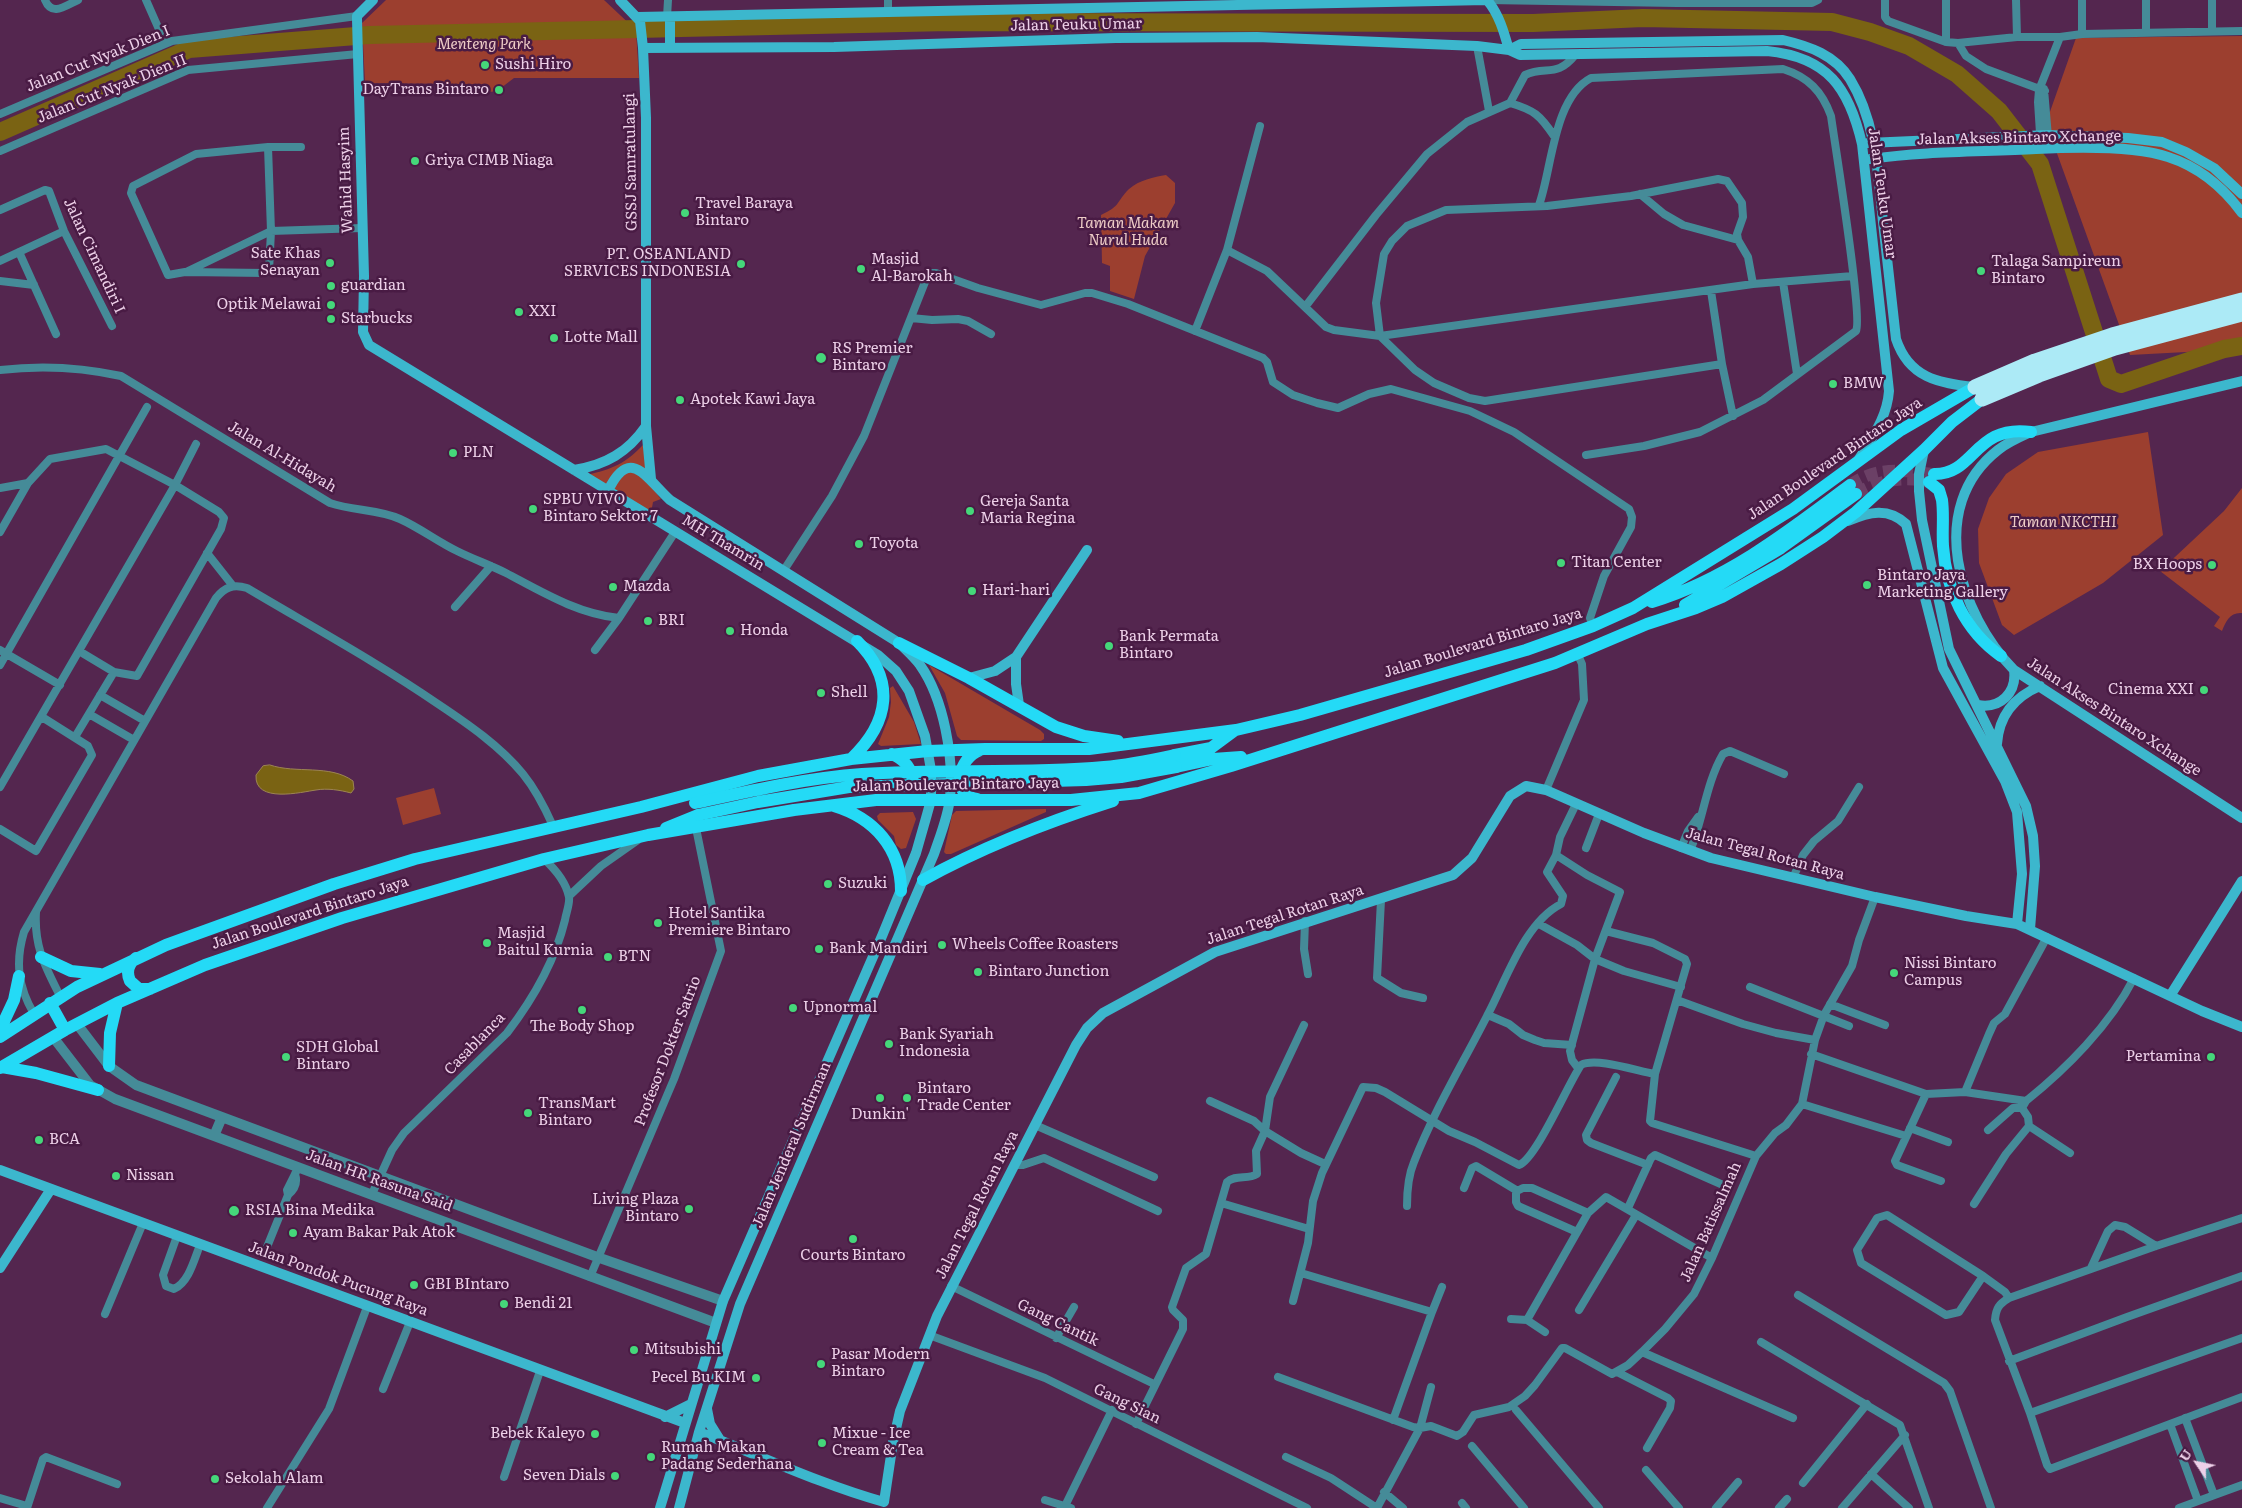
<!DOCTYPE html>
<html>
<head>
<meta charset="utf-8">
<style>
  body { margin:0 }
  #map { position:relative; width:2242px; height:1508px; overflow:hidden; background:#54264f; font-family:Literata,serif }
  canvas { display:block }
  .north { position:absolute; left:2172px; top:1438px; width:50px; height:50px; -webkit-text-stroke:4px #491b44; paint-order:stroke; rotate:304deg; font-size:14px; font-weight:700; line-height:20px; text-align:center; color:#edd0e8 }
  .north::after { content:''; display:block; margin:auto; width:18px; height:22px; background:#edd0e8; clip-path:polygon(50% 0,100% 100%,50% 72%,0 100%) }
</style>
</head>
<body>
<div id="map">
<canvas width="2242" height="1508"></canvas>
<div class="north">U</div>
</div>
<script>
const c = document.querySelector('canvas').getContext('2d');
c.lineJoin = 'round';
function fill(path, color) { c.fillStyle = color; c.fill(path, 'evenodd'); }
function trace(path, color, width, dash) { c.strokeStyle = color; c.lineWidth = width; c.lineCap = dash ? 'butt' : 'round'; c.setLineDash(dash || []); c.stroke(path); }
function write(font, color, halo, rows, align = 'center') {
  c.font = font + ' Literata,serif'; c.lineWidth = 5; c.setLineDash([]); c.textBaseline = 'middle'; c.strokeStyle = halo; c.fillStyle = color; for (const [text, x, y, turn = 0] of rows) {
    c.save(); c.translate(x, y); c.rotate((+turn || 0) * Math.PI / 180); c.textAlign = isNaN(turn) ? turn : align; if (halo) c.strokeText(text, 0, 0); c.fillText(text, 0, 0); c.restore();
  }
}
const green = new Path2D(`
  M386 0H604L636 30 639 78H514L497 91 482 93 464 84 365 83 362 23Z
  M2242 36V349L2130 355 2046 123 2076 38Z
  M1166 175 1175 183V203L1145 256 1134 299 1110 291V266L1102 263 1101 215C1121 206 1116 202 1129 189 1139 180 1154 177 1166 175Z
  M2148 432 2163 535 2103 583 2014 635 2002 625 1979 563 1978 529 1989 498 2006 474 2038 452Z
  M644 444C646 464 647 483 661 499L653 502 651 513 586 475C613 469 625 464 644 444Z
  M2242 488V613C2230 612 2226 621 2222 631L2214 626 2220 617 2160 571 2224 511Z
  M929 665 1040 730 1044 734V739L1041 741 961 740 957 736 945 693Z
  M893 686 914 722 921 744 881 746 878 744 889 717 891 702 890 688Z
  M434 788 441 814 403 825 396 798Z
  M1046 809V812L951 854H946L944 852 952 815 956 811Z
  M913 812 916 819 906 848 901 849 896 845 894 836 878 820 877 816 880 813Z`);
const water = new Path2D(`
  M270 765C296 774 330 764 353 781L354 789 351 793C340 790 327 788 316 790 302 792 254 804 256 775L263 766Z`);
const river = new Path2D(`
  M0 132 189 49 369 35 949 22 1533 23 1643 18 1832 22 1870 32 1909 46 1957 74 1999 111 2040 164 2109 379 2121 384 2224 349 2242 346`);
const primaryTunnel = new Path2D(`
  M1850 485C1879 465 1902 471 1934 474
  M1856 494C1877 480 1905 476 1929 482`);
const minor = new Path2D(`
  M45 0C52 17 65 6 78 0
  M146 0 165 43
  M888 0V13
  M1487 0 1677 3
  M1676 0 1677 3H1812L1818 0
  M1885 0V17L1888 21 1946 42 1958 43 1966 56 1986 69 2045 91
  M1946 0V42
  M2016 0 2017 37
  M2082 0V34
  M2146 0V33
  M2212 0V31
  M667 17 668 0
  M1958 43 2017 37H2060
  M1477 46 1489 111
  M2044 89 2049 149
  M1510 103 1525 75C1547 65 1556 79 1576 54
  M0 114 172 41 357 16
  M268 147 271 231 269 271 266 273 185 272 168 275 131 193 133 186 196 154 268 147H301
  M2041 149 2038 102 2039 90 2060 37 2082 34 2242 31
  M0 151 188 70 358 54
  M1640 194 1664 214 1683 225 1738 240
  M1539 205C1552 170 1553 98 1591 78L1783 69C1808 77 1822 91 1831 116 1835 145 1863 317 1856 331L1763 400 1700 432 1644 446 1586 455
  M0 210 45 190 49 191 64 231 112 326
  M1227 250 1267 271 1326 327 1334 330 1380 336 1753 284 1853 276
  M19 252 56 334
  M0 261 64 231
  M186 272 271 231 362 228
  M0 281 34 285
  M1783 282 1797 374
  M1711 291 1722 364 1733 416
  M1305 307 1376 215 1427 154 1467 122 1510 103C1534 110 1540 115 1554 136
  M911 318 932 320 958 319 968 321 991 334
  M1195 331 1227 250 1260 126
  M1722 364 1485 401 1469 398 1434 383 1415 370 1380 336 1376 303 1384 254 1392 241 1407 226 1446 210 1547 206 1631 196 1718 179 1727 181 1742 203 1743 217 1737 234 1738 240 1748 257 1753 284
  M0 370C42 365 80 367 121 376L330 503C353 511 378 509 400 519 420 528 438 542 457 551 473 559 490 565 506 573 542 592 578 614 619 618L675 532
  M0 488 28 483 50 459 106 449 175 485 219 512 224 518 221 529 137 676 114 672 79 651
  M0 532 28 483
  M207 553 233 586
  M784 570 832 496 864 436 927 277 930 273H936L978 288 1041 305 1085 293H1092L1128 304 1263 358 1267 362 1273 382 1293 395 1317 403 1338 408 1369 394 1391 389 1470 411 1514 432 1629 509 1632 517 1631 527 1604 576 1590 618 1593 626
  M455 607 491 566
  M0 650 60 685
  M595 650 619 618
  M0 665 147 407
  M100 695 145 721
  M89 714 134 740
  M75 737 114 672
  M0 787 175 485 196 444
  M1546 790 1584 700 1582 664 1578 655
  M0 829 36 851 92 755 88 746 42 717
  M1586 848 1599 814
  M1681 848 1688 831 1698 817
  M1690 851C1703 820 1706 783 1723 754L1730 751 1784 774
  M1556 855 1587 875 1620 892 1595 959 1570 1051 1572 1060 1578 1068
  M1793 878 1803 855 1814 841 1838 821 1859 787
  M569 896 601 866 638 840
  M1381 900 1377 978 1401 993 1423 998
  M36 912C34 947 45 966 60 996
  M1305 921 1304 949 1308 974
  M1539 924 1577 945 1595 959 1624 971 1681 987
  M1606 931 1653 943 1685 959 1687 964 1655 1074 1650 1121 1652 1123 1756 1156
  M1750 987 1849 1026
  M1677 1000 1743 1024 1776 1033 1815 1040
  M1830 1004 1885 1025
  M34 1014C18 987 15 962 24 932L216 598C225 587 233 584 247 588 311 626 377 662 438 704 468 724 500 746 523 774 536 790 545 808 553 826
  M1488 1015 1509 1024 1523 1035 1535 1040 1544 1043 1572 1045
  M1811 1054 1926 1094
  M1616 1077 1586 1135 1587 1140 1591 1143 1648 1165
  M1965 1092 1989 1034 1994 1023 2005 1014 2047 937
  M1210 1101 1254 1121 1265 1131 1301 1153 1325 1164
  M1802 1104 1906 1136
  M2022 1108 2026 1101C2066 1069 2110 1025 2134 978
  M1035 1125 1154 1177
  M2029 1126 2070 1153
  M1910 1128 1948 1142
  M1988 1130 2013 1108H2022
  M1014 1165H1023L1044 1158 1158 1211
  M1941 1181 1897 1165 1895 1161 1926 1094 1965 1092 2026 1101
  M1464 1188 1472 1168 1476 1166 1516 1190V1202L1518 1206 1577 1232
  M1517 1191 1523 1188H1532L1588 1213
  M372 1194 392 1150 404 1133 507 1033C533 999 555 961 565 920 566 913 570 904 569 897 566 882 555 869 544 859
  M288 1195 287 1190 297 1170
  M1221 1203 1309 1229
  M1974 1204 2006 1154 2029 1126 2028 1117 2022 1108
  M1407 1206C1407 1191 1408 1176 1414 1162 1434 1111 1462 1065 1487 1016 1506 981 1524 923 1561 904L1563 896 1547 872 1556 855 1560 837 1576 804
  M1628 1208 1651 1158 1655 1155 1723 1185
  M2242 1218 2156 1246 2009 1298C1999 1304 1996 1308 1995 1320L2030 1413 2047 1465 2050 1469 2242 1397
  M177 1236 163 1275 166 1286 174 1289C189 1282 194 1260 200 1245
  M267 1247 288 1195C294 1190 298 1183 295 1174
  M2091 1268 2108 1231 2115 1225 2125 1227 2156 1246
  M1301 1273 1432 1312 1393 1420
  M1983 1276 1959 1312 1946 1315 1861 1263 1857 1250 1877 1218 1887 1215 1983 1276 2005 1292 2009 1298
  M590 1277 674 1079 721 951 696 828
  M951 1286 1154 1384
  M1798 1295 1944 1383 1950 1391 1991 1508
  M1293 1301 1308 1243 1313 1201 1322 1173 1363 1087 1376 1088 1385 1092 1449 1131 1475 1142 1519 1165C1536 1159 1568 1084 1581 1065 1596 1057 1637 1071 1655 1074
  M1579 1310 1636 1215
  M1432 1312 1442 1287
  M105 1314 143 1223
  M1511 1319 1527 1320 1545 1332
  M1527 1320 1588 1213 1606 1197 1712 1258
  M929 1335 1045 1378 1307 1508
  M1056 1338 1074 1307
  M1761 1342 1900 1425 1929 1508
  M1642 1352 1793 1418
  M2009 1361 2127 1317 2242 1276
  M1617 1372 1668 1398 1671 1401 1670 1408 1647 1448
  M1278 1377 1413 1427 1420 1428 1431 1426 1457 1436 1463 1432 1474 1415 1509 1407 1525 1396 1535 1385 1562 1348H1565L1612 1374 1628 1365 1642 1352 1665 1329 1694 1294 1712 1258 1756 1156 1775 1133 1786 1125 1802 1104 1815 1040 1824 1015 1852 966 1859 940 1875 897
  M383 1389 410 1322
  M1516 1410 1599 1508
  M2030 1413 2242 1338
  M2185 1418 2214 1495
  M1136 1424 1183 1329V1320L1173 1310 1172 1307 1186 1268 1206 1254 1227 1182C1235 1174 1248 1180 1257 1174L1256 1151 1265 1131 1270 1097 1304 1025
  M2170 1424 2198 1501
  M1472 1446 1524 1508
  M1286 1457 1331 1478 1377 1508 1420 1428 1431 1387
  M1646 1470 1679 1508
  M1871 1474 1909 1508
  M504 1477 540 1371
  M1803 1483 1867 1404
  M1384 1492 1403 1508
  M0 1498 27 1506
  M1045 1500 1071 1508
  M1462 1503 1466 1508
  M1065 1506 1112 1410
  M27 1508 43 1459 46 1457 117 1484
  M267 1508 329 1409 367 1307
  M1716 1508 1738 1482
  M1779 1508 1787 1499
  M1842 1508 1905 1435
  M2179 1508 2242 1485`);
const tertiary = new Path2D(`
  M77 1024 109 1066 136 1085 597 1257 723 1301
  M53 1037 90 1085 115 1099 716 1323
  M214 1136 222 1117`);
const secondary = new Path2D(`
  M373 0 357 16V19L364 276 363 332 369 345 878 655 896 671 909 691 925 736 931 770V800L926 818 916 853 882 936 723 1301 660 1508
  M620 0 640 21 643 48 646 118V426L651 479
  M638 17 1487 0C1499 14 1504 32 1509 50
  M670 17V48
  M643 48 834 47 1116 38 1257 37 1477 46 1509 50 1520 55 1767 51C1828 57 1849 88 1862 144L1889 391C1887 418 1872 437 1859 459
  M1509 50 1521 44 1783 40C1809 46 1835 55 1850 79 1876 121 1878 174 1883 222 1887 261 1892 300 1896 339 1909 378 1938 383 1975 387
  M1868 143 2048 135 2128 138 2162 142 2186 152 2214 168 2242 194
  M1870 159C1925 151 1981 152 2036 149 2074 147 2132 145 2168 157 2199 167 2223 187 2242 213
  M2242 381 2031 432C2020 437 2008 442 1998 450 1925 507 1959 614 2014 670L2242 818
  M1924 450 1919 474V491L1922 520 1949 649 2026 806 2033 836 2035 866 2030 929
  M574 470C606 465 628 452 646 426
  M608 491C630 445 646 478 670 500L899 643C906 650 914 657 920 665 944 699 954 758 950 798 948 817 940 836 934 854L740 1304 699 1432 679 1508
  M1848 521C1869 512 1888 507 1906 524L1943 668 2005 781 2017 812 2022 874 2017 924
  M1016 657V684L1019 705
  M969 678 995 671 1016 657 1087 550
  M1978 705C2000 709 2017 693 2014 670
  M1997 744C1999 715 2014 697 2040 686
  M2170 996 2242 881
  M0 1170 685 1423
  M0 1268 51 1189
  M707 1409 710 1424 720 1440
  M665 1417 691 1404
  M699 1432C761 1456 820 1484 884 1502L893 1442 900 1411 937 1316 1076 1045 1087 1028 1103 1013 1215 952 1453 875 1472 858 1510 796 1526 786 1546 790 1644 833 1711 858 1875 897 1966 916 2017 924 2202 1011 2242 1027`);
const primary = new Path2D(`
  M1934 474C1975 475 1974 424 2031 432
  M1929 482 1939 490 1942 500C1944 515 1942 531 1943 546 1946 590 1965 631 2001 656
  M1652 602C1726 580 1789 531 1850 485
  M1685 605 1781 548 1856 494
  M899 643 969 678 1056 727 1084 736 1118 741
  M892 754C905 760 912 768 913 782
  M1175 755 1211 748 1234 731
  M851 759C890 722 896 680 857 641
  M1176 767 1213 759 1241 757
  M977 799C950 795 958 758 980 750
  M834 806C874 818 901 848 901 891
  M666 828 698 815
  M923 880C984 846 1047 822 1113 801
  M41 957 71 971 100 974
  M136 958C128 964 126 972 130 981L139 989H150
  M50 1003 65 1030
  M0 1030 14 1000 19 976
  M0 1037 77 987 166 945 334 884 415 859 641 807 758 776 851 759 928 751 985 749H1089L1236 730 1300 715 1526 650 1593 626 1633 608 1793 509 1901 430 1975 387
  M109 1066 110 1033 117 1003
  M2 1067 36 1073 98 1090
  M0 1068 65 1030 117 1003 205 965 342 918 544 859 648 835 794 810 876 800H1071L1139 793 1231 766 1555 663 1647 624 1696 608 1722 597 1781 564 1823 537 1856 512 1924 450 1952 422 1982 399`);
const motorway = new Path2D(`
  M1975 387 2035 361 2112 335 2242 300
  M1982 399 2039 375 2115 348 2242 314`);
const primaryBridge = new Path2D(`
  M695 803C750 791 806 778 862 774 943 769 1024 774 1104 767 1128 765 1152 760 1175 755
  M698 815 758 802 849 787 1086 780 1121 777 1176 767`);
const markers = [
  [485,65,5,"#45d77a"],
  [499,90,5,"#45d77a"],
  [415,161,5,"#45d77a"],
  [685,213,5,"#45d77a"],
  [330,263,5,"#45d77a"],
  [741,264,5,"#45d77a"],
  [861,269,5,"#45d77a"],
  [1981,271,5,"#45d77a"],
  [331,286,5,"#45d77a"],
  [331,305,5,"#45d77a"],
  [519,312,5,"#45d77a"],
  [331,319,5,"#45d77a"],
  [554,338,5,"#45d77a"],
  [821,358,6,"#45d77a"],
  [1833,384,5,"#45d77a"],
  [680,400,5,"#45d77a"],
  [453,453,5,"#45d77a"],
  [533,509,5,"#45d77a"],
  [970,511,5,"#45d77a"],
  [859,544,5,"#45d77a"],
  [1561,563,5,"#45d77a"],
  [2212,565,5,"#45d77a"],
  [1867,585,5,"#45d77a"],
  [613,587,5,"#45d77a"],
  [972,591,5,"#45d77a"],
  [648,621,5,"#45d77a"],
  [730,631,5,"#45d77a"],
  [1109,646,5,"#45d77a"],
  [2204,690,5,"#45d77a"],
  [821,693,5,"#45d77a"],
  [828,884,5,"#45d77a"],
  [658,923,5,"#45d77a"],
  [487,943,5,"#45d77a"],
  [942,945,5,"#45d77a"],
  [819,949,5,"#45d77a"],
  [608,957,5,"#45d77a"],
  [978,972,5,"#45d77a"],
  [1894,973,5,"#45d77a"],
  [793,1008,5,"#45d77a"],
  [582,1010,5,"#45d77a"],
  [889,1044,5,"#45d77a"],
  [286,1057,5,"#45d77a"],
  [2211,1057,5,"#45d77a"],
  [880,1098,5,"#45d77a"],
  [907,1098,5,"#45d77a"],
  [528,1113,5,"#45d77a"],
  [39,1140,5,"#45d77a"],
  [116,1176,5,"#45d77a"],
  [689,1209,5,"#45d77a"],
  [234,1211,6,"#45d77a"],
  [293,1233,5,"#45d77a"],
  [853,1239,5,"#45d77a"],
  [414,1285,5,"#45d77a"],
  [504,1304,5,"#45d77a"],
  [634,1350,5,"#45d77a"],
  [821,1364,5,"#45d77a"],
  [756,1378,5,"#45d77a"],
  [595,1434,5,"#45d77a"],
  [822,1443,5,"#45d77a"],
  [651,1457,5,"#45d77a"],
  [615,1476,5,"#45d77a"],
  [215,1479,5,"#45d77a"]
];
const streetNames = [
  ["Jalan Teuku Umar",1076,25,-1],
  ["Jalan Cut Nyak Dien I",98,59,-22],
  ["Jalan Cut Nyak Dien II",112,89,-22],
  ["Jalan Akses Bintaro Xchange",2019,138,-1],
  ["GSSJ Samratulangi",631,162,-91],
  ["Wahid Hasyim",346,180,-92],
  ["Jalan Teuku Umar",1882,193,82],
  ["Jalan Cimandiri I",94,256,65],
  ["Jalan Al-Hidayah",282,457,31],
  ["Jalan Boulevard Bintaro Jaya",1835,459,-34],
  ["MH Thamrin",723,543,31],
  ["Jalan Boulevard Bintaro Jaya",1483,643,-17],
  ["Jalan Akses Bintaro Xchange",2114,717,33],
  ["Jalan Boulevard Bintaro Jaya",956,785,-1],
  ["Jalan Tegal Rotan Raya",1765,854,15],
  ["Jalan Boulevard Bintaro Jaya",310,913,-18],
  ["Jalan Tegal Rotan Raya",1285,915,-18],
  ["Casablanca",475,1044,-46],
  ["Profesor Dokter Satrio",668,1051,-69],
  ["Jalan Jenderal Sudirman",792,1145,-67],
  ["Jalan HR Rasuna Said",379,1181,20],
  ["Jalan Tegal Rotan Raya",977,1205,-63],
  ["Jalan Batissalmah",1711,1222,-66],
  ["Jalan Pondok Pucung Raya",338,1279,20],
  ["Gang Cantik",1058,1323,26],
  ["Gang Sian",1127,1404,26]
];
const parkNames = [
  ["Menteng Park",484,45],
  ["Taman Makam",1128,224],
  ["Nurul Huda",1128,241],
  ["Taman NKCTHI",2063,523]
];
const poiNames = [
  ["Sushi Hiro",495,65],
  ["DayTrans Bintaro",489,90,"right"],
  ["Griya CIMB Niaga",425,161],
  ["Travel Baraya",695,204],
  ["Bintaro",695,221],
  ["Sate Khas",320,254,"right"],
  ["Senayan",320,271,"right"],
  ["PT. OSEANLAND",731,255,"right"],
  ["SERVICES INDONESIA",731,272,"right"],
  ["Masjid",871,260],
  ["Al-Barokah",871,277],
  ["Talaga Sampireun",1991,262],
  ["Bintaro",1991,279],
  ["guardian",341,286],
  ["Optik Melawai",321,305,"right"],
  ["XXI",529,312],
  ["Starbucks",341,319],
  ["Lotte Mall",564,338],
  ["RS Premier",832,349],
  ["Bintaro",832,366],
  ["BMW",1843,384],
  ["Apotek Kawi Jaya",690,400],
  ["PLN",463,453],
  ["SPBU VIVO",543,500],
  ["Bintaro Sektor 7",543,517],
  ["Gereja Santa",980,502],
  ["Maria Regina",980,519],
  ["Toyota",869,544],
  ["Titan Center",1571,563],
  ["BX Hoops",2202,565,"right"],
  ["Bintaro Jaya",1877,576],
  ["Marketing Gallery",1877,593],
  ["Mazda",623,587],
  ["Hari-hari",982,591],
  ["BRI",658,621],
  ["Honda",740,631],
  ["Bank Permata",1119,637],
  ["Bintaro",1119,654],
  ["Cinema XXI",2194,690,"right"],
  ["Shell",831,693],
  ["Suzuki",838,884],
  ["Hotel Santika",668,914],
  ["Premiere Bintaro",668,931],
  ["Masjid",497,934],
  ["Baitul Kurnia",497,951],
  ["Wheels Coffee Roasters",952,945],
  ["Bank Mandiri",829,949],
  ["BTN",618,957],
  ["Nissi Bintaro",1904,964],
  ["Campus",1904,981],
  ["Bintaro Junction",988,972],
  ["Upnormal",803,1008],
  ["The Body Shop",582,1027,"center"],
  ["Bank Syariah",899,1035],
  ["Indonesia",899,1052],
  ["SDH Global",296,1048],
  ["Bintaro",296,1065],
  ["Pertamina",2201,1057,"right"],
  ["Bintaro",917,1089],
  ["Trade Center",917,1106],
  ["TransMart",538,1104],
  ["Bintaro",538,1121],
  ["Dunkin'",880,1115,"center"],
  ["BCA",49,1140],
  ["Nissan",126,1176],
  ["Living Plaza",679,1200,"right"],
  ["Bintaro",679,1217,"right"],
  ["RSIA Bina Medika",245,1211],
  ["Ayam Bakar Pak Atok",303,1233],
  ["Courts Bintaro",853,1256,"center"],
  ["GBI BIntaro",424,1285],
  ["Bendi 21",514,1304],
  ["Mitsubishi",644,1350],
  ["Pasar Modern",831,1355],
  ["Bintaro",831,1372],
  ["Pecel Bu KIM",746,1378,"right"],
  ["Bebek Kaleyo",585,1434,"right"],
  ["Mixue - Ice",832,1434],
  ["Cream & Tea",832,1451],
  ["Rumah Makan",661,1448],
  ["Padang Sederhana",661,1465],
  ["Seven Dials",605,1476,"right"],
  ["Sekolah Alam",225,1479]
];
fill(green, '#9c3f2f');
fill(water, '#7a6313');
trace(water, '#9c8453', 1);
trace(river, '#7a6313', 18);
trace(primaryTunnel, '#6b4066', 12, [12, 6]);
trace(minor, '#458b98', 8);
trace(tertiary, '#458b98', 10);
trace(secondary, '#3cb7cd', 10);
trace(primary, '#24daf6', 12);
trace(motorway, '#aceaf6', 15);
trace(primaryBridge, '#24daf6', 12);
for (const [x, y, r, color] of markers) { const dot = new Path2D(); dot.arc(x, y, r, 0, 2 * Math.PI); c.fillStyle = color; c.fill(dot); trace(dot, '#491b44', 2); }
write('15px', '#edd0e8', '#491b44', streetNames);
write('italic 15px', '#edccc6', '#491b44', parkNames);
write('15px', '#edd0e8', '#491b44', poiNames, 'left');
</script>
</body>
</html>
